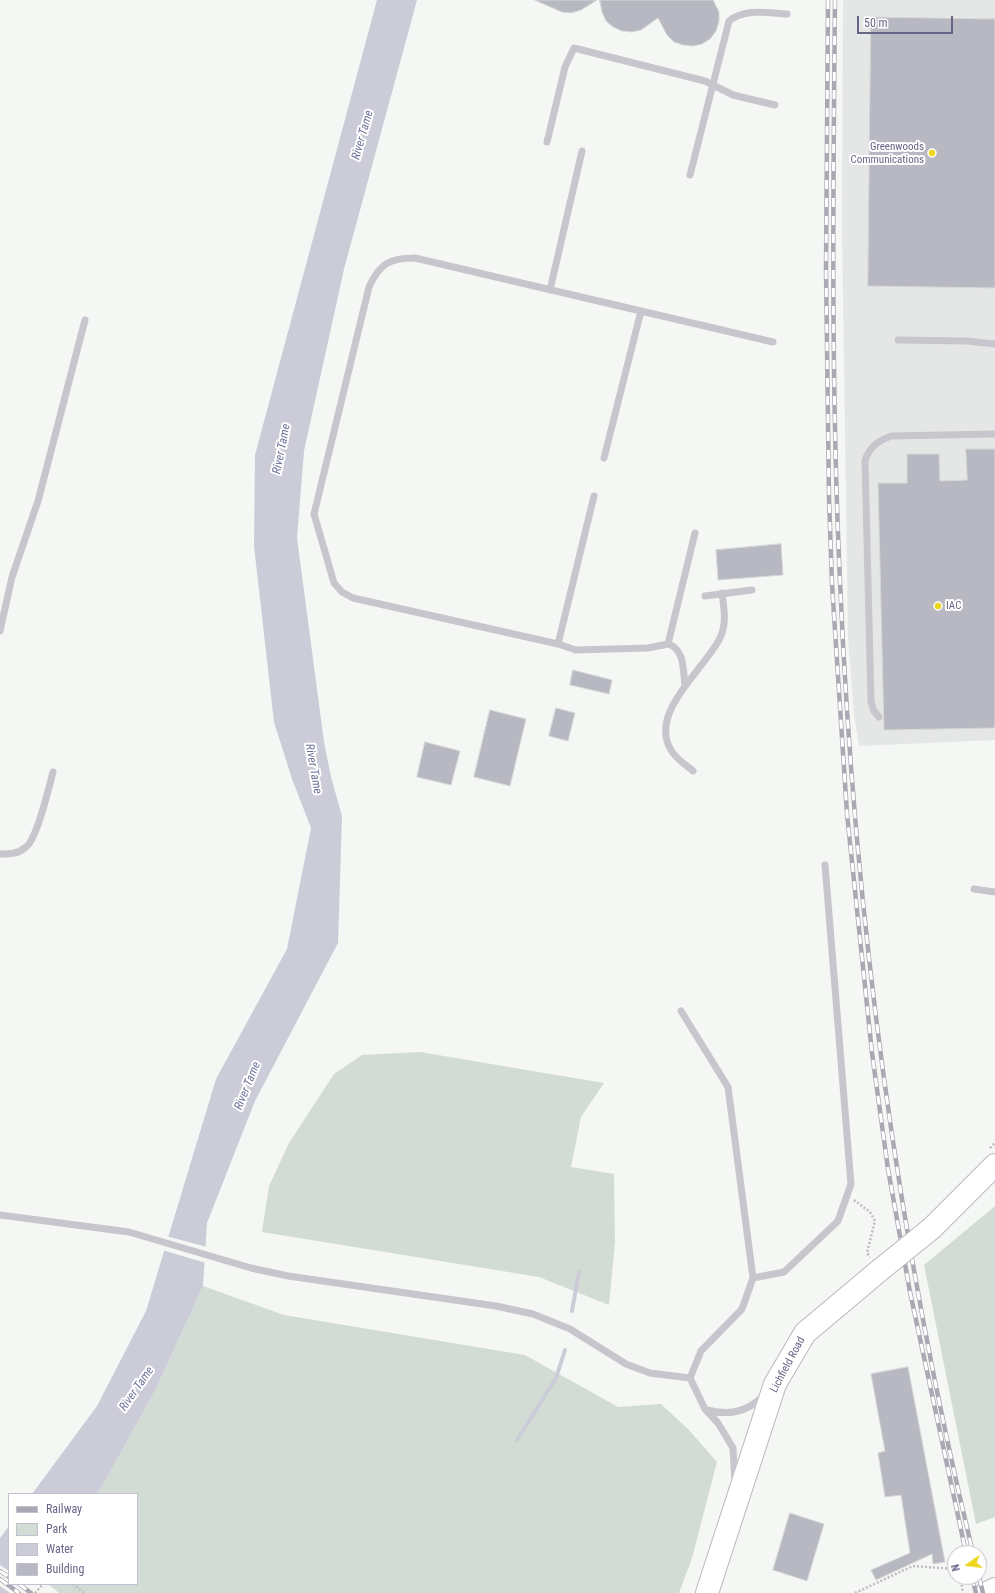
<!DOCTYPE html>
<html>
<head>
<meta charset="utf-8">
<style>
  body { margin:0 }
  #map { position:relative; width:995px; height:1593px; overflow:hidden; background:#f4f7f3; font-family:"Roboto Condensed",sans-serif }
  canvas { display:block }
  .legend { position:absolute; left:8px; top:1493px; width:130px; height:92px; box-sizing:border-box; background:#fff; border:1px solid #c2c1cf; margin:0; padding:5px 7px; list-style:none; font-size:12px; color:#676486 }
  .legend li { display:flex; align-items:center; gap:8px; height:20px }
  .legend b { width:20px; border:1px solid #c2c1cf }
  .north { position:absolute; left:947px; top:1545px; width:40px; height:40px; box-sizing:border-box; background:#fff; border:1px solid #c2c1cf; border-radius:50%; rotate:256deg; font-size:11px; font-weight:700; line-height:16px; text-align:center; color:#676486 }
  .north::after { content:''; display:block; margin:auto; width:14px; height:18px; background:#edd61d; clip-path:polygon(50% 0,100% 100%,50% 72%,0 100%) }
  .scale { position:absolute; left:857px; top:16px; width:96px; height:18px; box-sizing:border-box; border:2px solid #676486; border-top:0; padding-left:5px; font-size:12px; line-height:14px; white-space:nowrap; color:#676486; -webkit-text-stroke:3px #fff; paint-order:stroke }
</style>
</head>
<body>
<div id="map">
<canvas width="995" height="1593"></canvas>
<ul class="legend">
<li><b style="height:5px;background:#a9a8b3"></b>Railway</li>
<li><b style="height:11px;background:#d2dcd5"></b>Park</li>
<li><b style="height:11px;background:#cbccd7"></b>Water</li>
<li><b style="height:11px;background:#b8b8c2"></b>Building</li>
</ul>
<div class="north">N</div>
<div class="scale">50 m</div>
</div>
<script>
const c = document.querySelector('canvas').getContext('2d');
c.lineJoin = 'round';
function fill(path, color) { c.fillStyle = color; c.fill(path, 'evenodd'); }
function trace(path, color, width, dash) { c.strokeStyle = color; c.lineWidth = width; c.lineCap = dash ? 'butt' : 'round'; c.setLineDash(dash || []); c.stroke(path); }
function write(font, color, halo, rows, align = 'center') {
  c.font = font + ' "Roboto Condensed",sans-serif'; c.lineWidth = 4; c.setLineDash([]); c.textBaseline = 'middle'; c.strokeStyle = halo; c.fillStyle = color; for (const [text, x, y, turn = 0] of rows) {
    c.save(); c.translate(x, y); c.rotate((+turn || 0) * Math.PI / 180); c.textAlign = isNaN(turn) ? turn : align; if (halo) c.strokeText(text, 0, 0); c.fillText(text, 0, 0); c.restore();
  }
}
const built = new Path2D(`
  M843 0H995V740L859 746 854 715 848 638 842 228Z`);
const green = new Path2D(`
  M420 1052 604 1083 581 1117 571 1167 614 1174 615 1242 609 1305 539 1277 262 1232 269 1186 289 1143 334 1074 362 1055Z
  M995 1206V1517L976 1524 924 1265Z
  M203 1286 284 1315 525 1355 618 1407 661 1404 689 1430 717 1462 692 1558 679 1593H59L48 1584H137V1494H96L103 1485 156 1389Z`);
const water = new Path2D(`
  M377 0H417L344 269 304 451 297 538 324 742 331 777 342 816 338 943 255 1101 207 1223 203 1286 156 1389 103 1485 96 1494H32L97 1406 146 1311 216 1079 287 949 311 828 292 779 274 722 254 546 255 455Z
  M9 1526V1584L19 1593H0V1538Z`);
const pier = new Path2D(`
  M166 1236 207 1247 206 1263 162 1250Z
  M0 1565 9 1571V1584H28L22 1593H10L0 1586Z`);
const stream = new Path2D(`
  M572 1311 579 1272
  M517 1440 556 1378 565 1350`);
const building = new Path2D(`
  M535 0H597L581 10 571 13 562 12Z
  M600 0H713L719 12V22L716 31 710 39 702 44 693 46 683 45 674 42 667 35 658 18 641 30 632 32 622 31 613 27 606 21 602 12Z
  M871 17 995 19V288L868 286Z
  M966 449H995V728L884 730 878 483H907V454H939L940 481 967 480Z
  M781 544 783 575 718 580 716 550Z
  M573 670 612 680 609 694 570 685Z
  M556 708 575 713 568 741 549 736Z
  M490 710 526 719 510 786 474 777Z
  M425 742 460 751 451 785 417 777Z
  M908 1367 945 1562 933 1564 932 1554 876 1580 871 1570 910 1553 901 1495 885 1497 878 1453 885 1451 871 1374Z
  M790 1513 824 1524 807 1581 773 1570Z`);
const path = new Path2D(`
  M990 1148 995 1143
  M854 1200 870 1212 875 1221 867 1253 870 1257
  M960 1577 963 1593
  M73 1584 84 1593
  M35 1593 43 1584
  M855 1593 913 1566 954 1569 955 1571`);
const lane = new Path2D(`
  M547 142 565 67 574 48 705 81 733 95 775 105
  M690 175 729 21C746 8 767 13 787 14
  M550 290 582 151
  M898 340 967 341 995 344
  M604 458 641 311
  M594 496 558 644 576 650 648 648 668 644 695 533
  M705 596 752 590
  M0 631 12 577 38 501 85 320
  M558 644 353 598 342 592 334 583 314 514 369 287C380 263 390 258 415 258L773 342
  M668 644C685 649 683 671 685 686
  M879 717 874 711 871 702 865 461C869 447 878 441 891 436L995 434
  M693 771C686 765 675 758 671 750 648 712 705 669 720 638 727 624 724 608 722 593
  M0 854C10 854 18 854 26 847 37 839 49 787 53 772
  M974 889 995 892
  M681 1011 728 1087 753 1278 742 1309 701 1351 690 1378 705 1409 718 1423 733 1448 735 1482
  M0 1215 129 1232 251 1268 288 1276 496 1306 533 1314 570 1329 626 1364 650 1373 690 1378
  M753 1278 784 1272 838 1221 851 1184 825 865
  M707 1410C729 1416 748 1412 764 1395`);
const highway = new Path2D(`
  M932 1228 995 1165
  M707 1593 775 1384 805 1333 880 1270
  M987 1593 995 1589`);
const rail = new Path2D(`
  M828 0 826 269 829 498 832 584 847 814 872 1053 888 1169 910 1292 966 1553
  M835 0C833 194 831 388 840 581 854 909 896 1234 973 1553
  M0 1571 9 1577
  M972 1577 976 1593
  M979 1577 983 1593
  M0 1579 19 1593
  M19 1584 31 1593`);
const highwayBridge = new Path2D(`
  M880 1270 932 1228`);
const markers = [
  [932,153,4,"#edd61d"],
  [938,606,4,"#edd61d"]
];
const poiNames = [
  ["Greenwoods",924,147],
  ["Communications",924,160],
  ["IAC",946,606,"left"]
];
const streetNames = [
  ["Lichfield Road",788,1365,-62]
];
const waterNames = [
  ["River Tame",363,135,-74],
  ["River Tame",282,449,-79],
  ["River Tame",313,769,80],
  ["River Tame",248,1086,-68],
  ["River Tame",137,1389,-55]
];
fill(built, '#e5e7e6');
fill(green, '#d2dcd5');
fill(water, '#cbccd7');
fill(pier, '#f4f7f3');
trace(stream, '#cbccd7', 4);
fill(building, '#b8b8c2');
trace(building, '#d6d8d6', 1);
trace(highway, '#b9b8bf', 24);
trace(path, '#bebdc2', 2.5, [2, 2]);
trace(lane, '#c7c6cd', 7);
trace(highway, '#fff', 22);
trace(rail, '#a9a8b3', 4.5);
trace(rail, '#fff', 3, [9]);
trace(highwayBridge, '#b9b8bf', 24, []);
trace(highwayBridge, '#fff', 22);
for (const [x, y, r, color] of markers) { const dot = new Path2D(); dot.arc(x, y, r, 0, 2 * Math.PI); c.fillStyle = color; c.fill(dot); trace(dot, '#fff', 1.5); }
write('11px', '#676486', '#fff', poiNames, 'right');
write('11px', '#676486', '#fff', streetNames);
write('italic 12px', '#6e7198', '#fff', waterNames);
</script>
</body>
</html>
